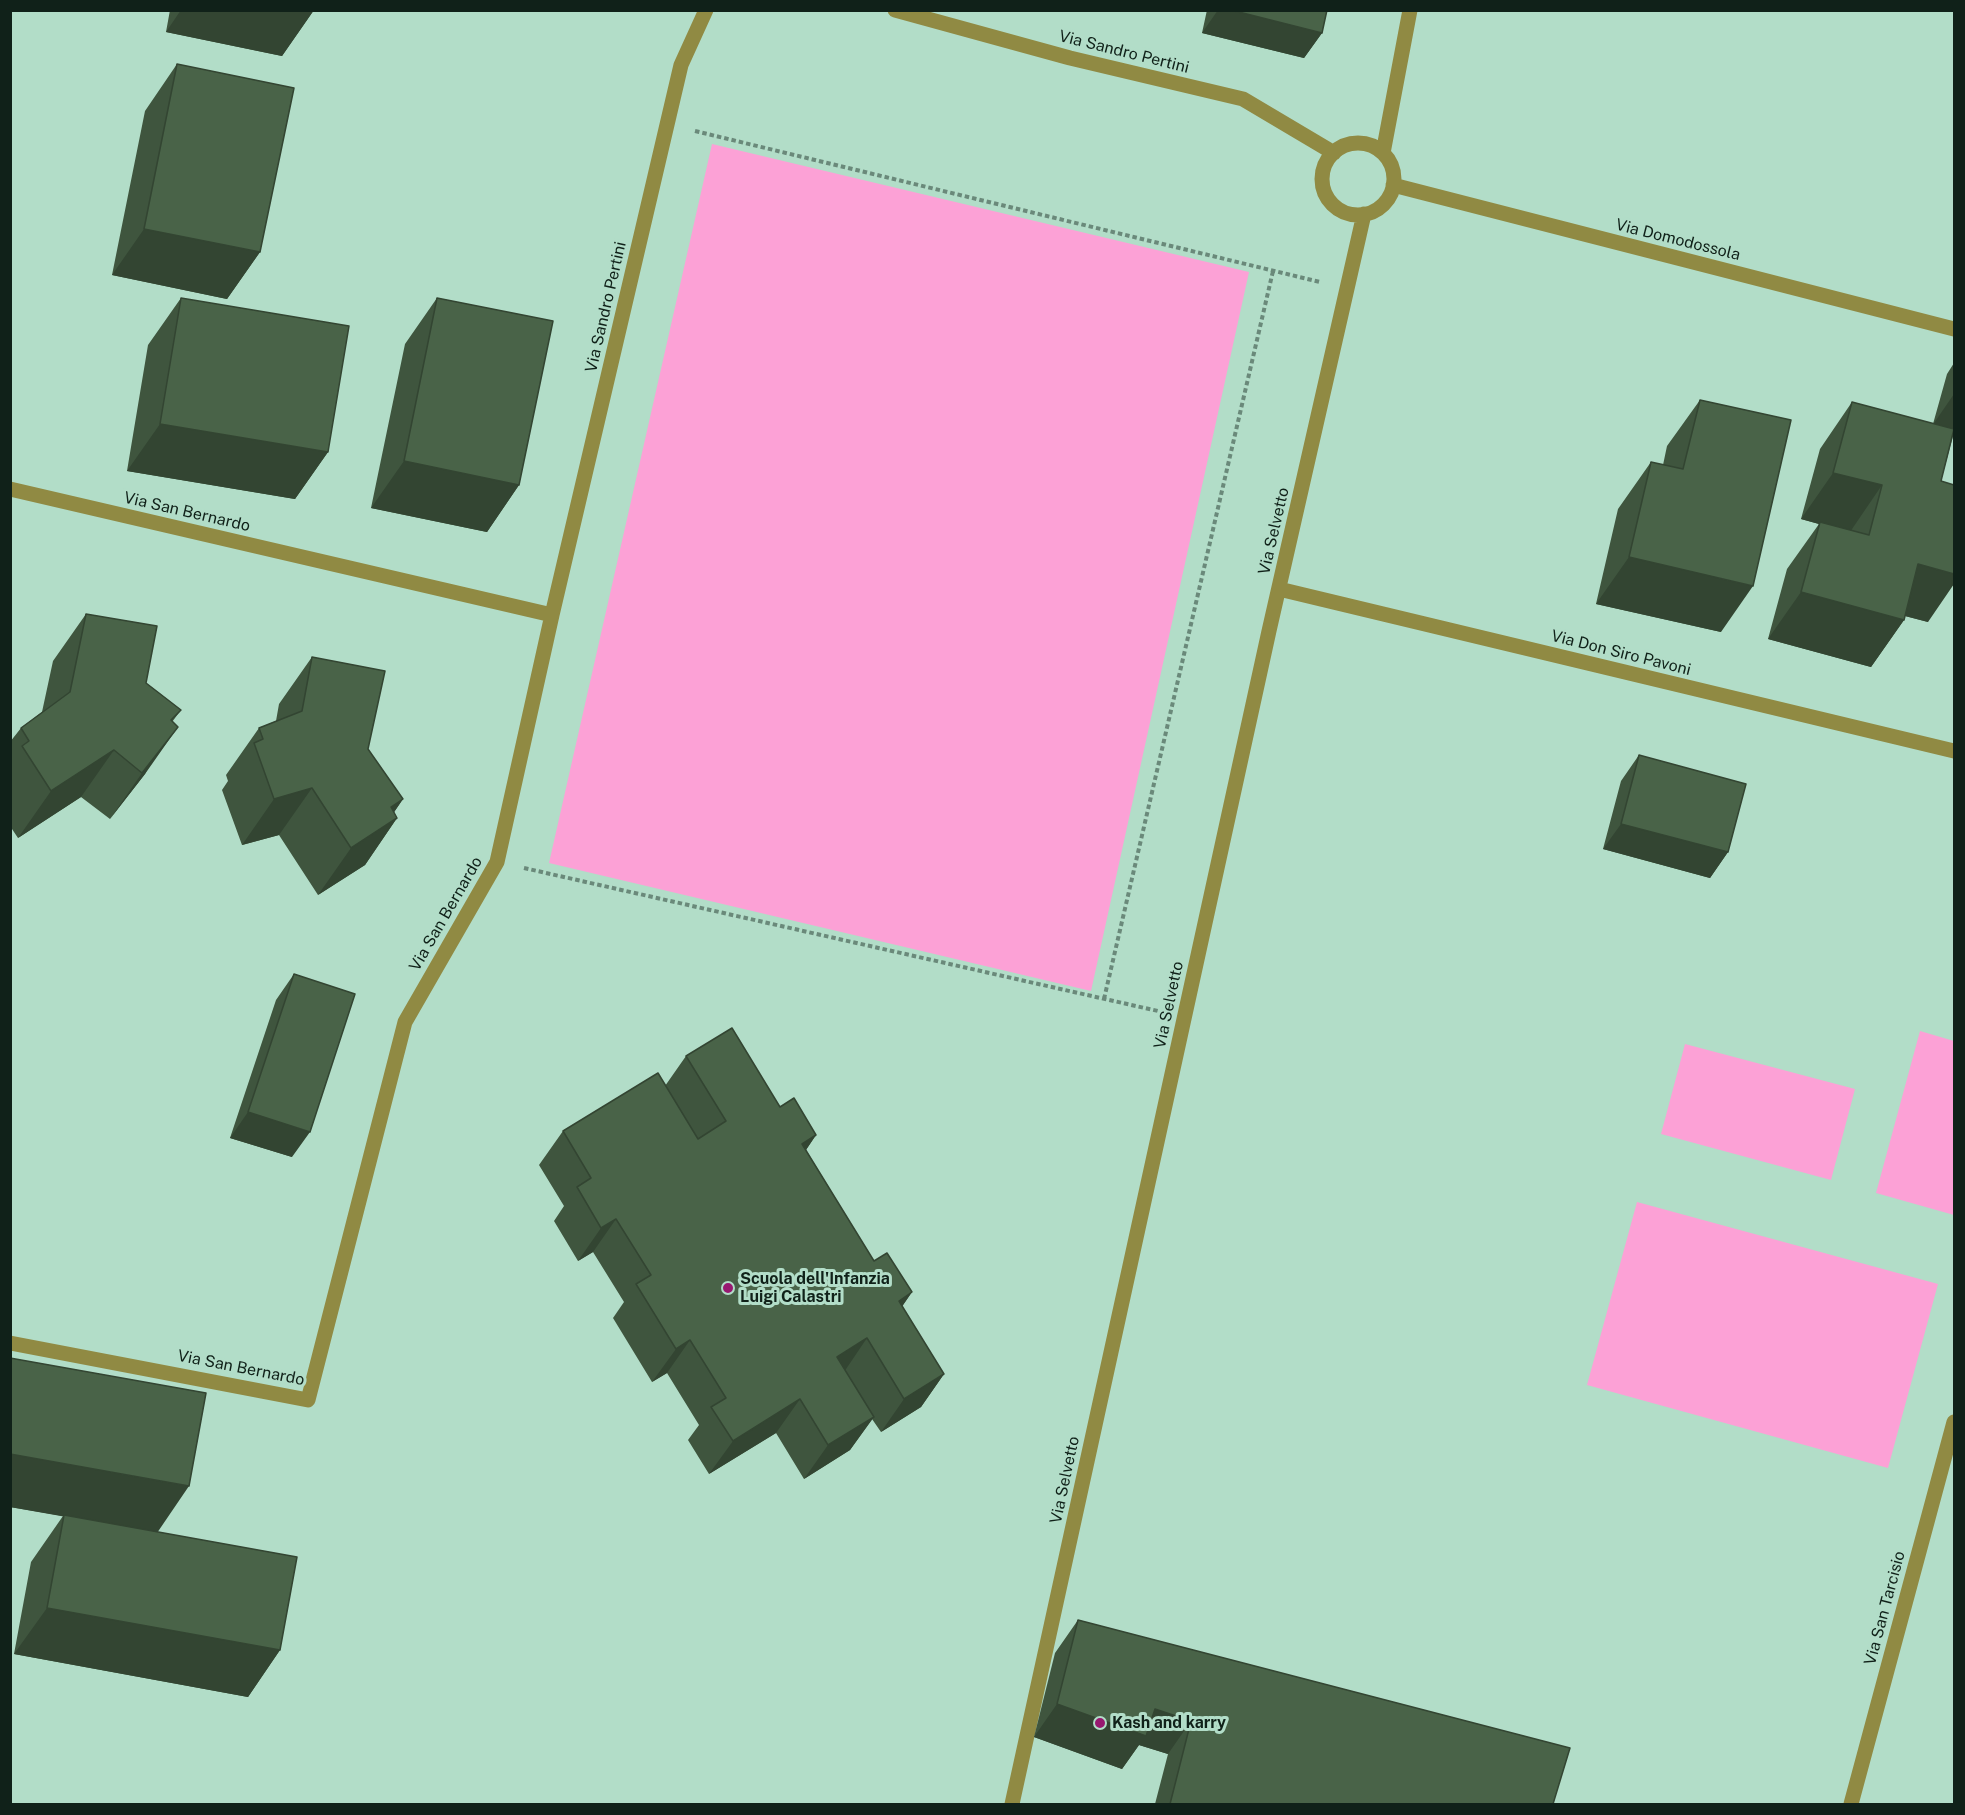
<!DOCTYPE html>
<html>
<head>
<meta charset="utf-8">
<style>
  body { margin:0 }
  #map { position:relative; width:1965px; height:1815px; overflow:hidden; background:#b2ddc8; font-family:"Public Sans",sans-serif }
  canvas { display:block }
  .frame { position:absolute; inset:0; border:12px solid #102119; pointer-events:none }
</style>
</head>
<body>
<div id="map">
<canvas width="1965" height="1815"></canvas>
<div class="frame"></div>
</div>
<script>
const c = document.querySelector('canvas').getContext('2d');
c.lineJoin = 'round';
function fill(path, color) { c.fillStyle = color; c.fill(path, 'evenodd'); }
function trace(path, color, width, dash) { c.strokeStyle = color; c.lineWidth = width; c.lineCap = dash ? 'butt' : 'round'; c.setLineDash(dash || []); c.stroke(path); }
function write(font, color, halo, rows, align = 'center') {
  c.font = font + ' "Public Sans",sans-serif'; c.lineWidth = 6; c.setLineDash([]); c.textBaseline = 'middle'; c.strokeStyle = halo; c.fillStyle = color; for (const [text, x, y, turn = 0] of rows) {
    c.save(); c.translate(x, y); c.rotate((+turn || 0) * Math.PI / 180); c.textAlign = isNaN(turn) ? turn : align; if (halo) c.strokeText(text, 0, 0); c.fillText(text, 0, 0); c.restore();
  }
}
const green = new Path2D(`
  M712 144 1249 272 1091 991 549 863Z
  M1920 1031 1954 1041V1215L1876 1193Z
  M1685 1044 1855 1089 1831 1180 1661 1134Z
  M1637 1202 1938 1284 1888 1468 1587 1385Z`);
const path = new Path2D(`
  M695 131 1320 282
  M524 868 1158 1011
  M1104 999 1273 271`);
const minor = new Path2D(`
  M895 10 1070 58 1243 99 1334 153
  M1322 179a36 36 0 1 1 72 0a36 36 0 1 1-72 0Z
  M1383 153 1410 10
  M1393 185 1954 329
  M10 489 552 615 497 862 405 1022 308 1400 10 1343
  M1279 589 1954 751
  M552 615 681 65 706 10
  M1012 1804 1269 631 1364 214
  M1851 1804 1954 1422`);
const wall = new Path2D(`
  M170 10H314L282 56 166 32Z
  M1207 10H1327L1322 33 1304 58 1202 33Z
  M177 64 260 252 227 299 112 275 145 111Z
  M181 298 328 452 295 499 127 471 148 345Z
  M437 298 519 485 487 532 371 508 405 344Z
  M1954 363V432L1941 481 1928 622 1905 616 1904 620 1871 667 1768 639 1787 569 1819 524 1801 519 1820 449 1852 402 1933 424 1947 374Z
  M1700 400 1721 632 1596 604 1618 509 1651 462 1663 465 1667 446Z
  M86 614 146 683 181 710 172 722 145 774 110 819 81 797 18 838 10 826V742L21 728 42 712 53 661Z
  M312 657 368 749 403 799 394 812 397 818 365 865 318 895 279 835 242 845 222 790 228 781 226 775 259 728 276 721 279 704Z
  M1639 755 1728 852 1710 878 1603 849 1621 781Z
  M294 974 292 1157 230 1138 276 1000Z
  M686 1056 780 1107 816 1135 806 1150 874 1261 912 1292 902 1306 944 1374 921 1407 881 1432 872 1419 850 1450 804 1479 776 1433 709 1474 688 1440 699 1425 667 1373 652 1382 613 1318 624 1302 593 1252 578 1261 554 1221 564 1206 539 1165 563 1131 665 1086Z
  M10 1358 157 1532 280 1650 248 1697 14 1654 31 1562 63 1516 10 1507Z
  M1078 1620 1553 1804H1155L1168 1754 1139 1745 1122 1769 1034 1737 1055 1653Z`);
const shadedWall = new Path2D(`
  M181 10H314L282 56 166 32Z
  M1218 10H1231L1322 33 1304 58 1202 33Z
  M144 229 260 252 227 299 112 275Z
  M1954 394V432L1932 426Z
  M160 424 328 452 295 499 127 471Z
  M404 461 519 485 487 532 371 508Z
  M1833 473 1882 485 1850 532 1820 522 1819 524 1801 519Z
  M1629 557 1753 586 1721 632 1596 604Z
  M1918 564 1954 574V584L1928 622 1886 611Z
  M1801 592 1904 620 1871 667 1768 639Z
  M178 727 145 774 110 819 142 773Z
  M114 750 81 797 18 838 51 791Z
  M312 788 279 835 242 845 274 799Z
  M403 799 384 827 397 818 365 865 318 895 351 848 391 807Z
  M1621 824 1728 852 1710 878 1603 849Z
  M248 1112 310 1132 292 1157 230 1138Z
  M816 1135 793 1169 802 1144Z
  M616 1219 593 1252 578 1261 601 1228Z
  M912 1292 889 1326 899 1301Z
  M867 1338 844 1372 837 1357Z
  M690 1340 667 1373 652 1382 676 1349Z
  M944 1374 921 1407 881 1432 904 1399Z
  M800 1399 776 1433 709 1474 733 1441Z
  M874 1417 850 1450 804 1479 828 1445Z
  M10 1454 189 1486 157 1533 10 1507Z
  M47 1608 280 1650 248 1697 14 1654Z
  M1057 1704 1155 1709 1191 1721 1168 1754 1139 1745 1122 1769 1034 1737Z`);
const building = new Path2D(`
  M1231 10H1327L1322 33Z
  M177 64 294 88 260 252 144 229Z
  M181 298 349 326 328 452 160 424Z
  M437 298 553 321 519 485 404 461Z
  M1700 400 1791 420 1753 586 1629 557 1651 462 1683 469Z
  M1852 402 1954 429 1941 481 1954 485V574L1918 564 1904 620 1801 592 1820 522 1869 535 1882 485 1833 473Z
  M86 614 157 626 146 683 181 710 171 720 178 727 142 773 114 750 51 791 22 746 29 741 21 728 70 692Z
  M312 657 385 671 368 749 403 799 391 807 397 818 351 848 312 788 274 799 254 743 263 739 259 728 302 711Z
  M1639 755 1746 784 1728 852 1621 824Z
  M294 974 355 994 310 1132 248 1112Z
  M732 1028 780 1107 794 1098 816 1135 802 1144 874 1261 887 1253 912 1292 899 1301 944 1374 904 1399 867 1338 837 1357 874 1417 828 1445 800 1399 733 1441 711 1407 726 1398 690 1340 676 1349 636 1284 651 1275 616 1219 601 1228 577 1187 591 1178 563 1131 658 1073 698 1139 726 1121 686 1056Z
  M10 1358 206 1393 189 1486 10 1454Z
  M64 1515 297 1557 280 1650 47 1608Z
  M1078 1620 1570 1748 1553 1804H1170L1191 1721 1155 1709 1146 1736 1057 1704Z`);
const markers = [
  [728,1288,6,"#971870"],
  [1100,1723,6,"#971870"]
];
const streetNames = [
  ["Via Sandro Pertini",1124,52,14],
  ["Via Domodossola",1678,240,14],
  ["Via Sandro Pertini",606,307,-77],
  ["Via San Bernardo",187,512,13],
  ["Via Selvetto",1274,531,-77],
  ["Via Don Siro Pavoni",1621,653,14],
  ["Via San Bernardo",446,914,-60],
  ["Via Selvetto",1169,1005,-78],
  ["Via San Bernardo",241,1368,11],
  ["Via Selvetto",1065,1480,-78],
  ["Via San Tarcisio",1885,1608,-75]
];
const poiNames = [
  ["Scuola dell'Infanzia",740,1279],
  ["Luigi Calastri",740,1297],
  ["Kash and karry",1112,1723]
];
fill(green, '#fca1d6');
trace(path, '#6a897a', 4, [4.5, 3]);
trace(minor, '#908a43', 15);
fill(wall, '#3f553e');
fill(shadedWall, '#334532');
fill(building, '#496348');
trace(building, '#334532', 1.5);
for (const [x, y, r, color] of markers) { const dot = new Path2D(); dot.arc(x, y, r, 0, 2 * Math.PI); c.fillStyle = color; c.fill(dot); trace(dot, '#b2ddc8', 2); }
write('16px', '#102119', '#b2ddc8', streetNames);
write('bold 16px', '#102119', '#b2ddc8', poiNames, 'left');
</script>
</body>
</html>
